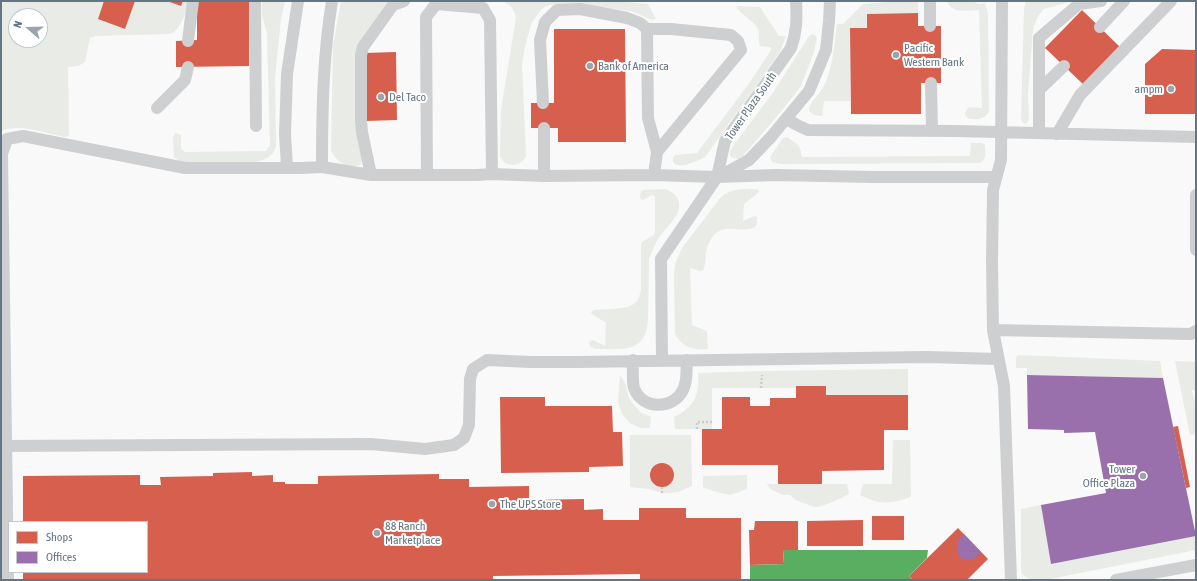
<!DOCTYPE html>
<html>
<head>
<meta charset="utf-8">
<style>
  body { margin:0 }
  #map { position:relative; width:1197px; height:581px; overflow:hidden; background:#f9f9f9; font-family:"Asap Condensed",sans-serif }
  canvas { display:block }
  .frame { position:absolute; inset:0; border:2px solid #657683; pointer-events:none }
  .legend { position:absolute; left:8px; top:521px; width:140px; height:52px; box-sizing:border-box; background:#fff; border:1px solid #c1c8cd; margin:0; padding:5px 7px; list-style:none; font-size:12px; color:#657683 }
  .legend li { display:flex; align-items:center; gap:8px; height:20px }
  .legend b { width:20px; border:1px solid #c1c8cd }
  .north { position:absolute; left:8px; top:8px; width:40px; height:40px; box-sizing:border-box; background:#fff; border:1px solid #c1c8cd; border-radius:50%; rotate:290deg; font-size:11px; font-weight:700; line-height:16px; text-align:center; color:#657683 }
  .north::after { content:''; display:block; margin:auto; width:14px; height:18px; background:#99a4ac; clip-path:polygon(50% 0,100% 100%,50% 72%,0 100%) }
</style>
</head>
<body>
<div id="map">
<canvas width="1197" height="581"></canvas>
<div class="frame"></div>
<ul class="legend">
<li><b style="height:11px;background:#d6604d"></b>Shops</li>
<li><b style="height:11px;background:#9970ab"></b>Offices</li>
</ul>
<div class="north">N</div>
</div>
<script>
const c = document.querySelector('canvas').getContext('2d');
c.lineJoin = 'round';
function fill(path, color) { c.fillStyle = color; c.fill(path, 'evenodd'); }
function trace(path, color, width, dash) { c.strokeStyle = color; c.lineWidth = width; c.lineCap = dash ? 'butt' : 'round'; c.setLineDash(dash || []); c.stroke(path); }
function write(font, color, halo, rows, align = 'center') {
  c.font = font + ' "Asap Condensed",sans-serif'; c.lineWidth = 4; c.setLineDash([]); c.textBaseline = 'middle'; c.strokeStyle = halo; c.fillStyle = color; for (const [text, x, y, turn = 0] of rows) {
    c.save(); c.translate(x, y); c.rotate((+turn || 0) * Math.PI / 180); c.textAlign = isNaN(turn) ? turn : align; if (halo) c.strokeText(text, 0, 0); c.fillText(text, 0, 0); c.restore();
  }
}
const green = new Path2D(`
  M1 1H188C187 9 182 26 175 31 174 33 171 33 169 34L95 36 90 38 85 62 78 66 68 67 69 136 64 137C47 133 17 123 1 131ZM16 16H40V40H16Z
  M262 1H285L281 19 275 78 276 146C275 149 273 154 270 156 256 168 205 164 185 164L179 161 174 157 173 138 175 133 181 135V149L185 152 266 151 270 145 267 34 262 15Z
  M341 1H391L362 40V161L360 165C348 170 335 161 331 150L333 46Z
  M502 1H616L648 4 656 19 652 20 631 11 555 4 546 6 541 10 532 22 525 46 522 64 526 156C521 168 503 168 500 155L501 110 516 18C514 8 511 5 502 1Z
  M900 1H918V13L867 14V28H850V101H824L822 116 814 115 809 111C809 102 818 97 822 89 833 71 834 45 837 24H843L863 4Z
  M947 1H973L978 4 985 3 988 13 989 111C986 120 974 121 966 117L965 113 969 107 982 108 979 10C968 10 952 15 947 1Z
  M1026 1H1073L1044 9 1038 16 1033 29 1028 95 1029 120 1026 124 1023 123 1021 120 1024 9Z
  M736 6 760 7 779 36H786L780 52 705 157C698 161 671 173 673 158L675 155 697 153 750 82 771 50 770 47 760 46C757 40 761 34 757 27 751 19 741 15 736 6Z
  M813 34 815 35 817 38 814 52 801 86 784 108 743 156 739 159 733 158 730 156V151L733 146 774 91 809 36Z
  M787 137C798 145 800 144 802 157L970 156 971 143H982L985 145C985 154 987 158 980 163L781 164 772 162 770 157 783 138Z
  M665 189C678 193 683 204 676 216 672 223 665 229 660 236 655 244 652 251 649 259L648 322C644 355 621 348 595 349L591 347 589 344 590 341 593 340 605 346 606 323 592 314 591 312 594 310C605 309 627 310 635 303 639 300 640 294 641 289V245L642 242 654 235 655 232V196L652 195 643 200 640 199C640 195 640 192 643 190Z
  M757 189 759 191 758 193 744 204 743 221 754 216 757 217V224L755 227C738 235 722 219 710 241 704 250 707 262 703 271H700L690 268 692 325 707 331 708 349C694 351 682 347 675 334L674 276 675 264 682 248 721 197C731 188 744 189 757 189Z
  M1018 355 1160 361 1163 378 1027 375V368H1016V357Z
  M1175 361 1196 362V390H1192L1195 403H1196V434L1190 435Z
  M908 369V395H826V386L796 388H712V429H675L674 417C694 408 700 394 698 373L762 371Z
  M620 375 625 383 629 398 634 405 640 412 651 417 650 428H640L630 423 622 414 618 402Z
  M630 435H691L692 486 678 492 669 493H662L649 489 630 487Z
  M893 440H910L911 497C891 504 879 505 860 495L863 484H892Z
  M747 475V489L730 495 713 491 703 487V476Z
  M767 484H847L849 494 833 502 818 507H814L796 500 790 495H783L770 489Z
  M1041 505 1051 564 1196 536V550L1045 580C1036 580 1029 580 1022 574L1021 569V509Z`);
const shops = new Path2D(`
  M104 1H135L125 29 98 19Z
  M167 1H183L181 6Z
  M197 1H249V66L176 67V41L197 40Z
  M1082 10 1121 48 1085 86 1045 48Z
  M918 13V26H941V83H921V114H851L850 28H867V14Z
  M554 29H625L626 142H558V128H531V103H554Z
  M1162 49 1196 50V114H1145V64Z
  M396 52 397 120 366 121 364 53Z
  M796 386H826V395H908V430H884V470L822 471V484H778V465H702V429H722V397H750V406H770V398H796Z
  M500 397H545V406H612L613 432H622L623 466 589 467V472L501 473Z
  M1178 426 1190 487 1186 488 1173 427Z
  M650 475a12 12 0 1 1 24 0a12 12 0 1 1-24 0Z
  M252 472V476L273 475V482H285V484H318V476L439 474V479H469V487L529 486V500L584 499V510L603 509V520H639V508H686V518H741V580H640V574L493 576V580H23V572H147V522H23V476L140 475V485H161L160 477 213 476V473Z
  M1138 499 1143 526 1117 532 1112 504Z
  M872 516H904V540H872Z
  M863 520V546H807V521Z
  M755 521H798V550H783L784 564 750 565 749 530H754Z
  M958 528 988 559 967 580H913L909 576Z`);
const offices = new Path2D(`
  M1027 375 1163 378 1196 536 1051 564 1041 505 1106 493 1095 432 1064 433V430L1028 429Z
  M964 534 981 552 974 559H963L960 557 957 552V542Z`);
const public = new Path2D(`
  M783 550H928L927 558 909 576 913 580H750V565L784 564Z`);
const path = new Path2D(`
  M761 388 762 375
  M697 429V422H712
  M662 493V487`);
const service = new Path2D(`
  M255 1 256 126
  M930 1V26
  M1002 1 1001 160 993 190 992 262 993 330 1004 386 1011 580
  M1100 27 1124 1
  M188 41 193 1
  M931 83 932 131
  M1039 90 1064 66
  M543 103 540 40 545 22 557 10 580 9 627 18 640 23 647 29
  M157 108 185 80 188 67
  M786 119 799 126 808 130 956 131 1196 137
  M1039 133V38L1079 4 1101 1
  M1057 134 1080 95 1171 1
  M287 167 285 134 287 74 298 1
  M322 167C322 111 323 56 332 1
  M371 175 362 132 361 120V55L363 47 393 5 404 1
  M427 175 426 17 436 4 483 8 490 20 492 174
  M654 175 657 152 648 118 647 29H671L731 35 738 41 741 50 657 152
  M544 176V128
  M720 176 749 160 771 137 809 91 826 50 829 21 830 1
  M1196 195V250
  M993 330 1191 334 1196 331
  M633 360C633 368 632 381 634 388 642 410 673 410 683 390 688 381 686 369 687 360
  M662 360 661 259 717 177 725 141 791 48C797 31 797 19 796 1
  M1 446 371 444 425 449 454 445 464 438 469 425 470 379 473 369 487 360 530 362H577L927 357 998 359
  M8 580 2 154 7 139 23 136 185 168H301L322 167 371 175H477L492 174 544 176 654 175 717 177 776 175 873 177H996
  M1116 580 1196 565`);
const markers = [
  [896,55,4,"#99a4ac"],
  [590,66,4,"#99a4ac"],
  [1171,89,4,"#99a4ac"],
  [381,97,4,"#99a4ac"],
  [1143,476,4,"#99a4ac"],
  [492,504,4,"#99a4ac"],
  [377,533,4,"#99a4ac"]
];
const poiNames = [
  ["Pacific",904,48],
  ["Western Bank",904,62],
  ["Bank of America",598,66],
  ["ampm",1163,89,"right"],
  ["Del Taco",389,97],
  ["Tower",1135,469,"right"],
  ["Office Plaza",1135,483,"right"],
  ["The UPS Store",500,504],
  ["88 Ranch",385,526],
  ["Marketplace",385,540]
];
const streetNames = [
  ["Tower Plaza South",751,106,-55]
];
fill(green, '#e8ebe6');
fill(shops, '#d6604d');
fill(offices, '#9970ab');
fill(public, '#5aae61');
trace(path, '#cbcccd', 2.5, [2, 2]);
trace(service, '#cecfd0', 12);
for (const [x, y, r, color] of markers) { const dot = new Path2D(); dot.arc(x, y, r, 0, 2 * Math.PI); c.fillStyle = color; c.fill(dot); trace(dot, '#fff', 1.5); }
write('12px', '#657683', '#fff', poiNames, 'left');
write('12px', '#657683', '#fff', streetNames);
</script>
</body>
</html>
